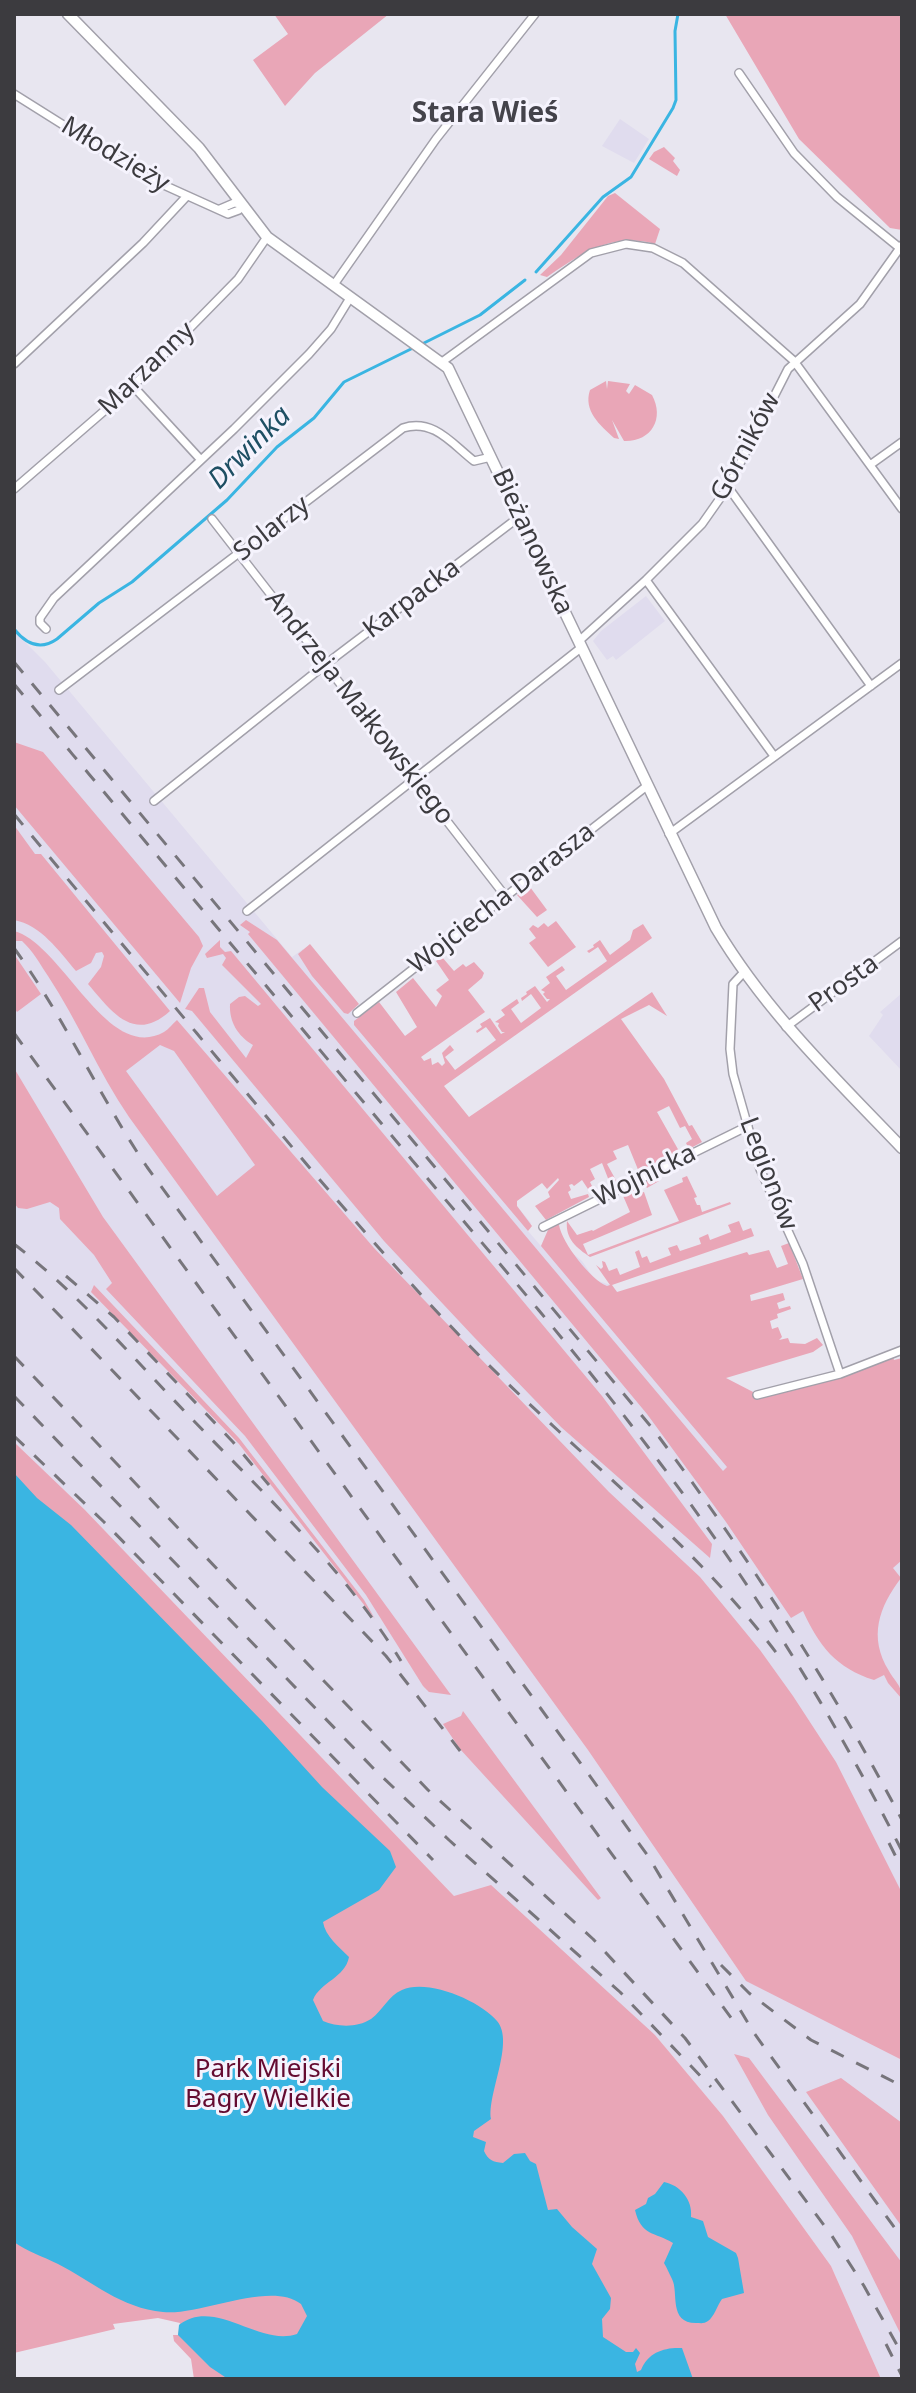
<!DOCTYPE html>
<html>
<head>
<meta charset="utf-8">
<style>
  body { margin:0 }
  #map { position:relative; width:916px; height:2393px; overflow:hidden; background:#e8e6f0; font-family:"Noto Sans",sans-serif }
  canvas { display:block }
  .frame { position:absolute; inset:0; border:16px solid #3c3b3f; pointer-events:none }
</style>
</head>
<body>
<div id="map">
<canvas width="916" height="2393"></canvas>
<div class="frame"></div>
</div>
<script>
const c = document.querySelector('canvas').getContext('2d');
c.lineJoin = 'round';
function fill(path, color) { c.fillStyle = color; c.fill(path, 'evenodd'); }
function trace(path, color, width, dash) { c.strokeStyle = color; c.lineWidth = width; c.lineCap = dash ? 'butt' : 'round'; c.setLineDash(dash || []); c.stroke(path); }
function write(font, color, halo, rows, align = 'center') {
  c.font = font + ' "Noto Sans",sans-serif'; c.lineWidth = 6; c.setLineDash([]); c.textBaseline = 'middle'; c.strokeStyle = halo; c.fillStyle = color; for (const [text, x, y, turn = 0] of rows) {
    c.save(); c.translate(x, y); c.rotate((+turn || 0) * Math.PI / 180); c.textAlign = isNaN(turn) ? turn : align; if (halo) c.strokeText(text, 0, 0); c.fillText(text, 0, 0); c.restore();
  }
}
const built = new Path2D(`
  M620 119 649 139 634 163 602 146Z
  M646 596 665 621 616 660 613 656 607 660 593 641 601 631Z
  M14 631 45 662 292 957 303 949 359 1016 379 1002 525 1194 517 1201V1206L531 1223 528 1231 541 1246 548 1230 558 1224 561 1237 571 1252 582 1261 595 1280 611 1285 667 1346 761 1397 902 1360V2379H881L831 2266 723 2116 655 2035 454 1896 85 1510 14 1442Z
  M902 993V1071L869 1036 883 1015 880 1012Z`);
const green = new Path2D(`
  M274 14H389L315 73 285 106 253 60 288 34Z
  M725 14H902V230L890 228 799 139Z
  M664 147 675 158 673 161 680 170 677 176 649 159 654 152Z
  M615 193 660 229 655 244C611 232 581 254 547 277L540 275 561 255 608 196Z
  M606 381 607 389 608 381 630 384 626 391 629 394 635 385 652 395C665 419 651 442 624 441L612 420 619 439 614 438C600 425 583 411 590 390Z
  M14 742 43 752 199 937 203 946 191 968 180 1003 14 805Z
  M14 825 35 854H41L170 1011C134 1044 111 1011 88 984L101 967 104 956 102 952 96 953 91 963 76 971C59 951 41 925 14 920Z
  M527 887H530L547 910 537 917 517 895Z
  M246 920 277 940 723 1471 727 1467 541 1246 548 1230 555 1224 559 1225C562 1243 591 1280 607 1286L610 1285 596 1265 601 1269 603 1267 602 1261 605 1262 609 1271 617 1268 620 1275 640 1267 635 1252 639 1250 642 1258 647 1256 650 1263 671 1255 668 1248 677 1245 680 1251 701 1244 699 1238 708 1234 710 1240 731 1232 728 1225 739 1221 743 1231 751 1228 754 1236 612 1285 617 1292 747 1252 749 1255 769 1250 777 1268 788 1264 781 1246 789 1243 803 1279 750 1295 751 1301 783 1293 785 1300 777 1303 779 1309 790 1306 791 1309 777 1314 778 1318 770 1321 772 1329 778 1327 782 1337 779 1340 788 1338 790 1343 805 1344 817 1338 823 1345 813 1352 726 1378 757 1394 840 1374 892 1354 894 1360 902 1358V1560L893 1568 901 1578C879 1607 868 1637 889 1671 895 1682 902 1685 902 1699L888 1683 884 1675 874 1680C836 1668 819 1646 803 1611L791 1618 726 1522 647 1414 248 934 250 932 240 925Z
  M556 921 576 947 548 967 529 943 536 938 529 929 533 925 538 928 544 923 548 927Z
  M643 924 652 938 444 1086 469 1117 652 992 667 1016 649 1005 621 1019 664 1079 689 1126 692 1125 702 1142 689 1149 686 1143 692 1139 685 1126 680 1128 669 1106 657 1112 679 1151 639 1172 628 1145 613 1151 617 1159 607 1164 617 1182 611 1186 602 1163 590 1169 595 1179 590 1182 592 1186 588 1189 582 1180 574 1186 572 1184 569 1185 571 1190 568 1192 571 1199 588 1194 589 1197 546 1220 535 1206 550 1197 548 1192 559 1180 558 1178 547 1189 542 1183 517 1201V1206L532 1226 528 1231 354 1025V1021L379 1002 405 1036 417 1027 396 992 413 978 436 1007 442 996 436 990 449 980 436 961 442 957 454 971 463 964 466 967 474 962 484 973 482 978 468 990 485 1012 421 1057 424 1061 431 1058 432 1065 438 1062 442 1066 445 1063 442 1053 450 1045 454 1050 445 1057 455 1070 496 1040 486 1027 477 1033 476 1031 482 1027 480 1024 490 1018 501 1034 505 1032H502L498 1026 499 1023 495 1022 505 1015 501 1010 517 999 519 1003 511 1009 521 1023 541 1008 531 994 522 1001 521 998 527 994 526 992 535 986 547 1002 550 999H547L543 994 545 992 541 990 550 983 546 977 562 966 565 970 556 976 566 990 607 961 598 947 589 953 587 951 594 947 593 945 600 940 610 955 630 940 633 930Z
  M14 931C63 944 107 1064 164 1032 169 1029 172 1024 177 1020L374 1248 609 1492 700 1577 760 1650 793 1696 836 1762 902 1893V2060L746 1981 588 1750 129 1117C98 1072 78 1021 48 976 40 964 33 951 22 941H15ZM160 1045 174 1051 255 1165 217 1196 126 1071Z
  M220 940V947L225 952 231 951 602 1396 712 1544 710 1558 561 1427 473 1336 384 1241 192 1011 185 1009 199 988H204L210 1012 246 1058 253 1045C238 1036 229 1022 230 1004L239 997 245 996 258 1006 261 1004 222 965 226 958 223 954 207 958 205 954Z
  M310 944 359 1004 348 1014 344 1013 312 976 298 954Z
  M14 954 41 994 17 1012 14 1008Z
  M14 1068 103 1217 451 1695 429 1692 423 1686 366 1595 245 1436 106 1289 112 1283 94 1255 60 1219 59 1208 50 1202 27 1209 18 1208 14 1203Z
  M656 1175 659 1181 647 1188 643 1182 637 1188 640 1193 644 1192 652 1215 583 1244 588 1255 679 1221 664 1190 683 1182 682 1178 687 1176 697 1197 694 1198 697 1205H700L702 1212 730 1202 731 1204 590 1257C577 1248 565 1239 567 1221L577 1235 592 1230 593 1231 630 1212 621 1191Z
  M94 1285 239 1438 364 1600 375 1619 239 1444 91 1292Z
  M14 1442 85 1510 454 1896 491 1885 655 2035 723 2116 831 2266 881 2379H194L191 2359 174 2341 173 2335H178L180 2323 158 2318 113 2324 115 2329 14 2353V2344L17 2343H14Z
  M463 1711 601 1898 598 1900 460 1749 443 1724 461 1716Z
  M734 2054 749 2058 902 2263V2337L852 2236 768 2115Z
  M841 2078 902 2123V2227L806 2092Z`);
const water = new Path2D(`
  M14 1473 37 1498 71 1525 262 1721 322 1787 390 1851 396 1867 379 1890 323 1922C325 1936 339 1947 349 1957 345 1978 320 1982 313 2000L323 2021C337 2027 357 2028 371 2019 383 2010 388 1996 402 1990 427 1978 481 2001 497 2021 515 2042 487 2094 491 2119L474 2131 473 2137 486 2142 484 2151C488 2160 493 2162 503 2163L514 2154 525 2153 530 2161 536 2164 548 2210 557 2209 572 2227 597 2249 592 2264 611 2298 610 2309 602 2319 603 2337 626 2352H633L636 2348 640 2353 635 2364 637 2372 641 2370C648 2352 665 2347 682 2348L693 2379H228L210 2367 178 2335 179 2325C215 2297 259 2347 297 2334L307 2316 301 2304C270 2280 201 2316 163 2312 121 2308 93 2282 58 2264 42 2256 28 2252 14 2242Z
  M664 2182C680 2185 693 2200 691 2217L703 2221 708 2237 736 2253 738 2258 744 2293 722 2299C717 2306 714 2317 708 2321 704 2324 701 2323 696 2323 668 2323 679 2292 672 2279 669 2273 667 2268 664 2263L673 2243C655 2232 641 2236 635 2210L646 2204 648 2198 655 2194Z`);
const stream = new Path2D(`
  M536 272 603 197 631 177 673 108 676 100 675 31 678 14
  M420 345 480 315 525 280
  M14 629C26 644 40 651 57 639L99 603 132 582 227 500 277 447 314 418 344 382 413 348`);
const street = new Path2D(`
  M739 73 794 153 837 197 901 249
  M14 94 146 177 228 214 239 210 241 204
  M220 209 234 203 241 204
  M333 286 436 139 535 14
  M442 362 591 253 626 244 653 248 683 263 794 361 902 509
  M14 364 143 243 186 197
  M133 386 201 460
  M870 465 902 442
  M728 487 871 686
  M14 489 133 386 238 279 267 237
  M212 519 506 897
  M646 580 774 756
  M46 629 40 623V618L54 598 234 429 309 354 331 329 350 298
  M579 641 646 580 702 524 728 487 788 369 860 304 902 245
  M59 690 403 428C434 418 453 445 474 461L491 457
  M154 801 326 664 519 517
  M669 834 902 663
  M247 911 582 647
  M744 972 733 984 730 1049 733 1074 760 1169 803 1264 840 1374
  M357 1013 648 785
  M786 1027 902 941
  M543 1227 748 1126
  M757 1395 840 1374 902 1350`);
const secondary = new Path2D(`
  M68 14 199 148 267 237 448 368 716 928C766 1012 835 1078 902 1148`);
const rail = new Path2D(`
  M14 662 653 1429C746 1553 830 1683 902 1820
  M14 684C146 843 279 1001 412 1160 496 1260 582 1358 660 1463 752 1584 833 1715 902 1851
  M14 814C82 897 151 978 219 1060 298 1154 376 1249 462 1338 568 1448 693 1539 784 1663
  M14 948C64 1017 99 1096 147 1167L648 1856 754 2033 902 2238
  M14 1033 737 2026
  M14 1244C79 1294 134 1359 191 1418 265 1495 345 1570 401 1661
  M14 1268 386 1656 468 1761
  M66 1276 114 1317 233 1442 269 1485
  M14 1356 428 1790 593 1939 685 2038 832 2236 864 2286 902 2354
  M14 1396 375 1770 449 1840 620 1992 711 2087
  M14 1436 104 1522 433 1860
  M889 1843 902 1869
  M721 1965 749 1993 811 2040 902 2086
  M886 2344 902 2376`);
const streetNames = [
  ["Młodzieży",115,155,31],
  ["Marzanny",147,369,-44],
  ["Górników",746,447,-62],
  ["Solarzy",272,529,-38],
  ["Bieżanowska",532,542,65],
  ["Karpacka",412,599,-37],
  ["Andrzeja Małkowskiego",359,708,52],
  ["Wojciecha Darasza",502,899,-38],
  ["Prosta",844,984,-36],
  ["Legionów",768,1174,69],
  ["Wojnicka",645,1176,-26]
];
const parkNames = [
  ["Park Miejski",268,2070],
  ["Bagry Wielkie",268,2100]
];
const neighbourhoodNames = [
  ["Stara Wieś",485,114]
];
const waterNames = [
  ["Drwinka",250,448,-45]
];
fill(built, '#e0dcee');
fill(green, '#e9a6b7');
fill(water, '#3ab5e2');
trace(stream, '#3ab5e2', 3);
trace(street, '#a2a0aa', 10);
trace(secondary, '#a2a0aa', 13);
trace(street, '#fff', 7);
trace(secondary, '#fff', 10);
trace(rail, '#77757b', 3, [14, 14]);
write('26px', '#3c3b3f', '#f5f3fd', streetNames);
write('26px', '#640b30', '#f5f3fd', parkNames);
write('bold 28px', '#44434b', '#f5f3fd', neighbourhoodNames);
write('italic 28px', '#1e4f63', '#f5f3fd', waterNames);
</script>
</body>
</html>
